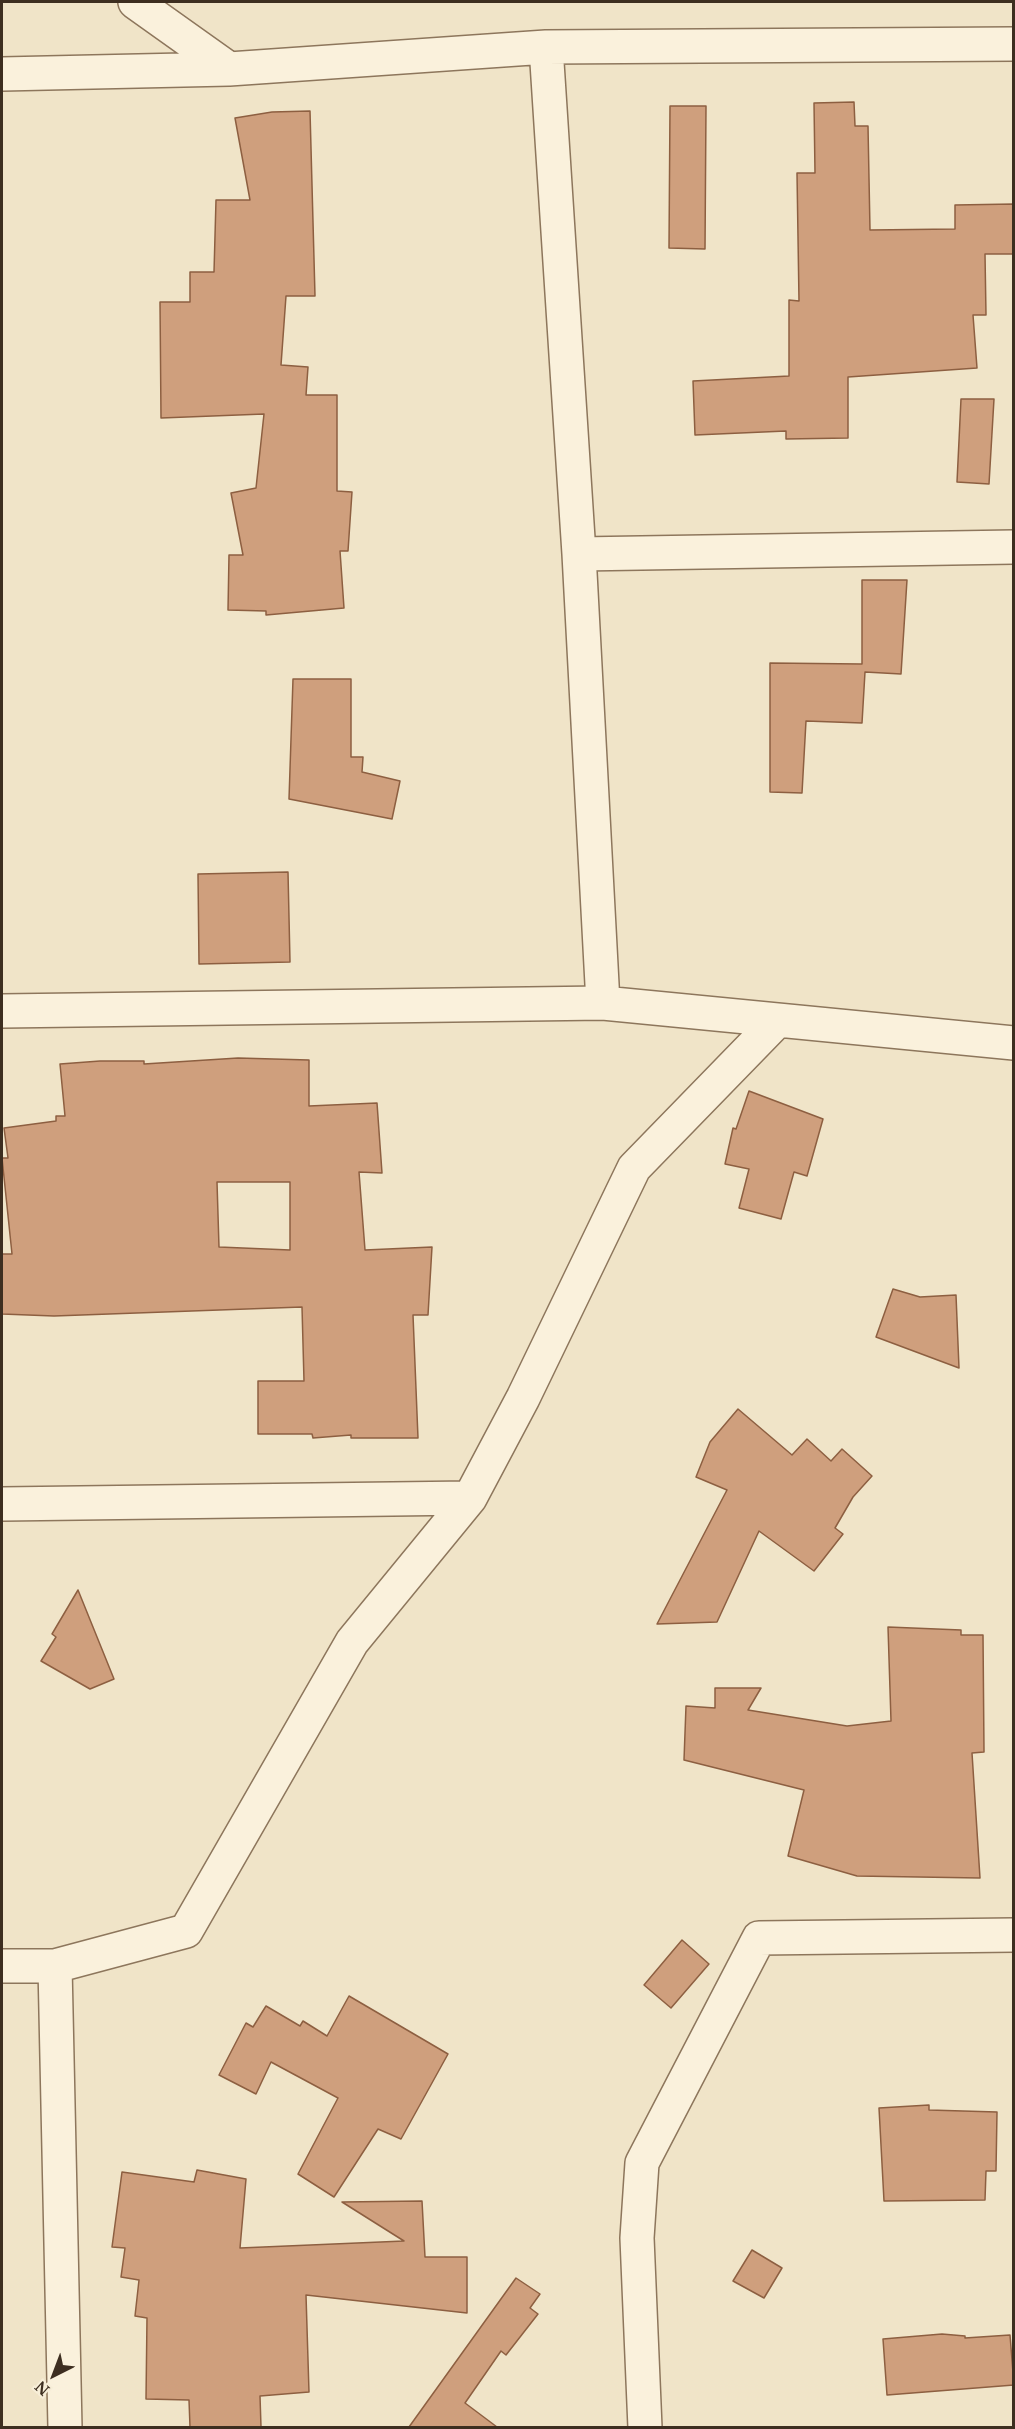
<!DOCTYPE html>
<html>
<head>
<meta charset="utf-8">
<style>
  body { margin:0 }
  #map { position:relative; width:1015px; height:2429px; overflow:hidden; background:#f0e4c8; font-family:"Noto Serif",serif }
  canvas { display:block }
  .frame { position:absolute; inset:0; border:3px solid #3d2e20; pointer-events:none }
  .north { position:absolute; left:24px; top:2345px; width:60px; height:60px; -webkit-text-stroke:4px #f7eed8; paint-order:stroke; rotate:222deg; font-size:16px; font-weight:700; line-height:24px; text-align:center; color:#3d2e20 }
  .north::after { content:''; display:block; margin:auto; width:21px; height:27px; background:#3d2e20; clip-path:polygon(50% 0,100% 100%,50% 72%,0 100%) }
</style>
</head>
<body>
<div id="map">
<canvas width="1015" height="2429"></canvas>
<div class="frame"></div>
<div class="north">N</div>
</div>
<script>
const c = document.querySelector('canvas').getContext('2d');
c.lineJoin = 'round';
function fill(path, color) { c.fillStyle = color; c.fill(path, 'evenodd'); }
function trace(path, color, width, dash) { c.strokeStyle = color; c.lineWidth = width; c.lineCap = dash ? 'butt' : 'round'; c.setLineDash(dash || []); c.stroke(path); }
const building = new Path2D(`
  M854 102 855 126H868L870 230 955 229V205L1014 204V254H985L986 315H973L977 368 848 377V438L786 439V431L695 435 693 381 789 376V300L799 301 797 173H815L814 103Z
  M670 106H706L705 249 669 248Z
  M310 111 315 296H286L281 365 308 367 306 395H337V491L352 492 348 551H340L344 608 266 615V611L228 610 229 555H243L231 493 256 488 264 414 161 418 160 302H190V272H214L216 200H250L235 118 272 112Z
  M961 399H994L989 484 957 482Z
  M862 580H907L901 674 865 672 862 723 806 721 802 793 770 792V663L862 664Z
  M293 679H351V757H363L362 772 400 781 392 819 289 799Z
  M288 872 290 962 199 964 198 874Z
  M238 1058 309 1060V1106L377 1103 382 1173 359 1172 365 1250 432 1247 428 1315H413L418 1438H351V1435L313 1438 312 1434H258V1381H304L302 1307 54 1316 2 1314V1254H12L2 1158H8L4 1128 56 1121V1116H65L60 1064 100 1061H144V1064ZM217 1182H290V1250L219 1247Z
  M749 1091 823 1119 807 1176 794 1172 781 1219 739 1208 749 1169 725 1164 733 1128 736 1129Z
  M893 1289 920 1297 956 1295 959 1368 876 1337Z
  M738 1409 792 1455 807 1439 831 1461 842 1449 872 1476 853 1497 835 1528 843 1534 814 1571 759 1531 717 1622 657 1624 727 1490 696 1477 710 1442Z
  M78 1590 114 1679 90 1689 41 1661 56 1637 52 1634Z
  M888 1627 961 1630V1635H983L984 1752 972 1753 980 1878 857 1876 788 1856 804 1790 684 1760 686 1706 715 1708V1688H761L748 1710 847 1726 891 1721Z
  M682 1940 709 1964 671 2008 644 1985Z
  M349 1996 448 2054 401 2139 378 2129 334 2197 298 2174 338 2098 271 2062 256 2094 219 2075 246 2023 253 2027 266 2006 300 2026 303 2021 327 2036Z
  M929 2105V2110L997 2112 996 2171H986L985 2200 884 2201 879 2108Z
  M197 2170 246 2179 240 2248 404 2241 342 2202 422 2201 425 2257H467V2313L306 2295 309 2392 260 2396 261 2427H190L189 2400 146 2399 147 2318 135 2316 139 2280 121 2277 125 2248 112 2247 122 2172 194 2182Z
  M752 2250 782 2268 764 2298 733 2281Z
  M516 2278 540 2294 530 2308 538 2314 506 2355 501 2351 465 2403 497 2427H409Z
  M942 2334 965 2336V2338L1010 2335 1014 2385 887 2395 883 2339Z`);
const street = new Path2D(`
  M135 2 229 69
  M546 47 579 554 603 1003
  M2 74 229 69 546 47 1014 44
  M579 554 1014 547
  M2 1011 603 1003 1014 1043
  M2 1504 470 1498
  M2 1966H55L186 1931 352 1642 470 1498 523 1398 634 1168 777 1021
  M55 1966 65 2428
  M645 2428 637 2238 642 2163 759 1938 1014 1935`);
fill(building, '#cf9f7d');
trace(building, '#8d5f41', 1.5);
trace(street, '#8d765c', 36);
trace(street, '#faf1dc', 33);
</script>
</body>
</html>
